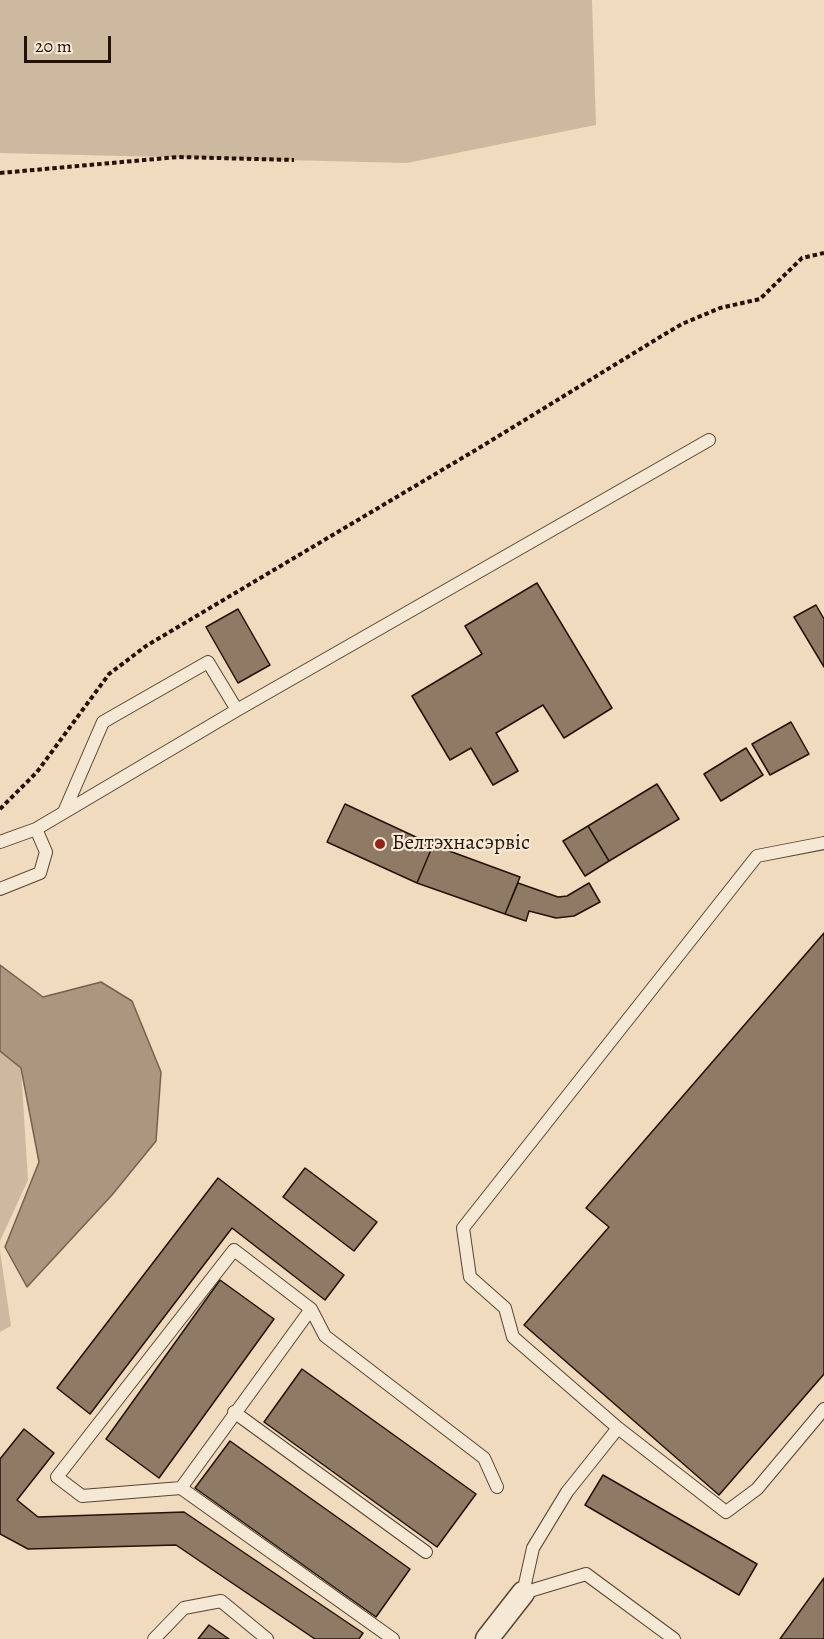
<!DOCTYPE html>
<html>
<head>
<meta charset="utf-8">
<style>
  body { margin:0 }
  #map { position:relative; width:824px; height:1639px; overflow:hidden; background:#f0dbbe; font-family:Alegreya,serif }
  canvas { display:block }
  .scale { position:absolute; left:24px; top:36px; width:87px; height:27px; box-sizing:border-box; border:3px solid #251107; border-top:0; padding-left:8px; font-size:18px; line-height:21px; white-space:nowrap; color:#251107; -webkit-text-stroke:4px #f5e8d5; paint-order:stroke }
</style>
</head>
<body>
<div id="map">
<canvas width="824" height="1639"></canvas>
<div class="scale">20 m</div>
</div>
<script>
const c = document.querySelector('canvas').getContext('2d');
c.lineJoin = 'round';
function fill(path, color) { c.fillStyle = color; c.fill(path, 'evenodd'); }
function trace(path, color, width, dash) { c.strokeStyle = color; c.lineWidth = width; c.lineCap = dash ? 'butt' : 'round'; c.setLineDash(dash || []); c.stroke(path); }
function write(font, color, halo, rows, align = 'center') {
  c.font = font + ' Alegreya,serif'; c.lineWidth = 4.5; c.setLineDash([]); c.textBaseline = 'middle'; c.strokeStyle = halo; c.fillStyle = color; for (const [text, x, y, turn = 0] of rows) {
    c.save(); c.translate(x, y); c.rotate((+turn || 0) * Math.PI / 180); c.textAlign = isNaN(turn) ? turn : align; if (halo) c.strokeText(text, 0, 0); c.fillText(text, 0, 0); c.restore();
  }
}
const green = new Path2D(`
  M0 0H592L596 125 407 163 0 153Z
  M0 1051 21 1068 28 1180 0 1241Z
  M0 1251 11 1326 0 1332Z`);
const water = new Path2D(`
  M0 965 43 997 101 982 132 1001 161 1072 156 1141 112 1195 27 1287 5 1247 39 1162 21 1068 0 1051Z`);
const building = new Path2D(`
  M537 583 612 708 564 738 543 705 496 733 518 771 493 785 471 748 450 760 412 696 482 654 465 626Z
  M816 605 824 619V667L794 617Z
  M238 609 270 665 238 683 206 627Z
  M791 722 809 754 770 775 752 744Z
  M746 748 763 775 721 801 704 774Z
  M657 784 679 819 609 861 588 826Z
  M345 804 433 845 417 883 327 842Z
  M588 826 609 861 585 876 563 841Z
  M433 845 520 877 505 914 417 883Z
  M518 883 558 897 567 896 589 883 600 902 574 916 556 918 529 911 526 921 505 914Z
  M824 933V1374L719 1495 524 1325 609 1227 586 1208Z
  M305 1168 377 1222 354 1251 283 1197Z
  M218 1178 344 1275 325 1300 232 1228 90 1414 57 1388Z
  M220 1280 274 1319 159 1478 106 1439Z
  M302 1369 476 1494 437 1547 264 1422Z
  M24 1429 54 1453 17 1500 38 1517 184 1512 363 1633 359 1639H315L176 1545 28 1549 0 1534V1459Z
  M230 1441 410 1569 376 1617 195 1488Z
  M603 1475 757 1564 739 1595 585 1505Z
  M824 1578V1639H780Z
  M209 1625 229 1639H198Z`);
const path = new Path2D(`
  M0 173 178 157 294 160
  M0 809 37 772 109 674 146 646 479 448 665 334 682 324 720 308 760 299 802 258 824 253`);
const service = new Path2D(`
  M64 812 103 722 208 662 237 710
  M0 842 36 829 237 710 709 440
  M824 843 757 856 463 1228 470 1277 505 1308 513 1337 618 1428 726 1512 757 1489 824 1409
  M0 889 40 873 46 852 36 829
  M234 1412 426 1552
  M618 1428 567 1492 533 1548 523 1593 586 1574 674 1639
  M181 1488 311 1309
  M154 1639 184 1608 221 1601 267 1639
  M393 1639 181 1488 82 1496 57 1477 234 1250 311 1309 325 1336 484 1458 497 1487`);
const minor = new Path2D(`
  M487 1639 523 1593`);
const markers = [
  [380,844,6,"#8f2418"]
];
const poiNames = [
  ["Белтэхнасэрвіс",392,844]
];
fill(green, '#cdb99f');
fill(water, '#ab9680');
trace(water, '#756150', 1.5);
fill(building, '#8f7a66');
trace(building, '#251107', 1.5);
trace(service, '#584435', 14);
trace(minor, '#584435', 25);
trace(path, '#251107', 4, [4.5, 3]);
trace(service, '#f5e8d5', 12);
trace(minor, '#f5e8d5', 22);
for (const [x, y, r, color] of markers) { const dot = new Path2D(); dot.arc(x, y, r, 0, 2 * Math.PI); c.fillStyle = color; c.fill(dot); trace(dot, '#f5e8d5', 2); }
write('21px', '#251107', '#f5e8d5', poiNames, 'left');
</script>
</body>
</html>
